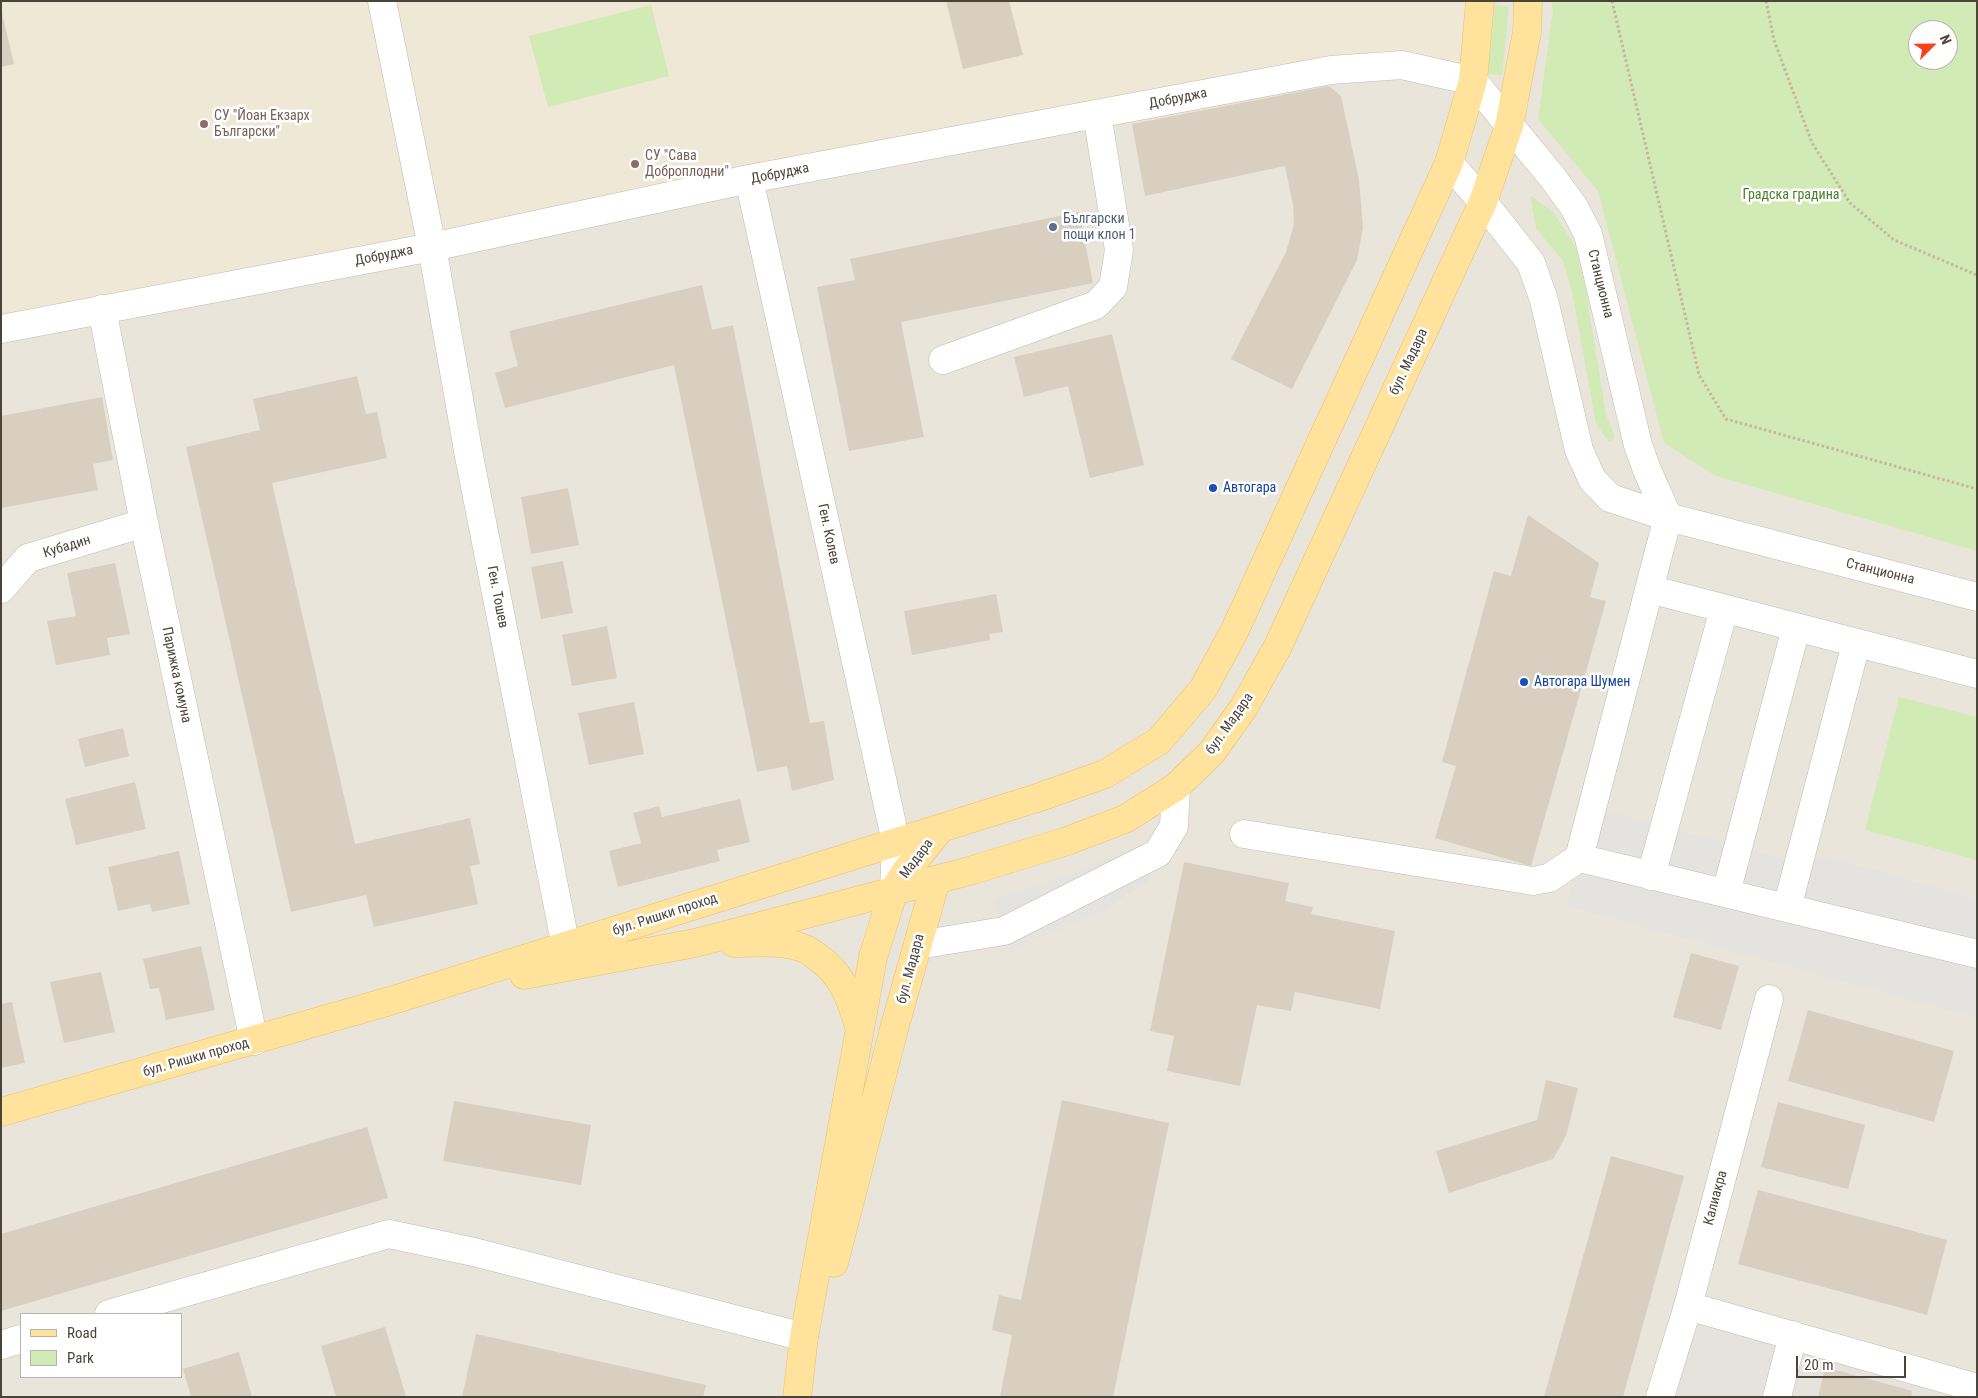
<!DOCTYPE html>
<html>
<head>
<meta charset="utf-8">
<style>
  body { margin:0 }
  #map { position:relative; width:1978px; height:1398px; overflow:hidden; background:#f6f3ec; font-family:"Roboto Condensed",sans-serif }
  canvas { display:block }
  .frame { position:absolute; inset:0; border:2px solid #4b4439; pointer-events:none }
  .legend { position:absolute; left:20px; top:1313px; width:162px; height:65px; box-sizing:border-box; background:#fff; border:1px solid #b7b4b0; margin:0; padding:6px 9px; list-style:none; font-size:15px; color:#4b4439 }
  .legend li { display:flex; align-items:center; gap:10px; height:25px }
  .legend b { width:25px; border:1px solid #b7b4b0 }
  .north { position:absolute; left:1908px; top:20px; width:50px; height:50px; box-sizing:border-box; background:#fff; border:1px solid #b7b4b0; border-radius:50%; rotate:67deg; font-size:14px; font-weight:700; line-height:20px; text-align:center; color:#4b4439 }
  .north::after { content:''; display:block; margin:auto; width:18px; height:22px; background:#fc3f1d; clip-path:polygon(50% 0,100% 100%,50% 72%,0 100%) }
  .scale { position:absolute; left:1796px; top:1356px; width:110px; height:22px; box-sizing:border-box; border:2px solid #4b4439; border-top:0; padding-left:6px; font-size:15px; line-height:18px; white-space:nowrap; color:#4b4439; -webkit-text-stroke:4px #fff; paint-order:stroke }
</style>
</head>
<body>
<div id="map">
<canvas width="1978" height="1398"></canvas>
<div class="frame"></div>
<ul class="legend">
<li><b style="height:6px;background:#ffe39c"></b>Road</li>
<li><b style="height:14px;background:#d2eab5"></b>Park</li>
</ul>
<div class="north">N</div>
<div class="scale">20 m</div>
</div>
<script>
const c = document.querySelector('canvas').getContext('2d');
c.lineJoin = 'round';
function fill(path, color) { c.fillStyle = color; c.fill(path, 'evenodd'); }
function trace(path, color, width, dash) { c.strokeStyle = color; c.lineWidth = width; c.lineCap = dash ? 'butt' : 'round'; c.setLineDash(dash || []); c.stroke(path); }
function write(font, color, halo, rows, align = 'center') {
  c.font = font + ' "Roboto Condensed",sans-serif'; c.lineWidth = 5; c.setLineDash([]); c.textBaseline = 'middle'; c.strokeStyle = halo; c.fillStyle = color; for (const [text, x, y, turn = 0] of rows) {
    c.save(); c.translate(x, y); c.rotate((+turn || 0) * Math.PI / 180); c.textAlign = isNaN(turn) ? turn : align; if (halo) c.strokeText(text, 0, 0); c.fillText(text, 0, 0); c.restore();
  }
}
const residential = new Path2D(`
  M1 1H1977V1388L1660 1397H1ZM1918 30H1948V60H1918ZM21 1314H181V1377H21Z`);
const industrial = new Path2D(`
  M1688 1306 1977 1397H1660Z`);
const education = new Path2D(`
  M1 1H1480L1473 81 1402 65 1 329Z`);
const green = new Path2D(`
  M1551 1H1977V551L1716 476 1664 443 1598 191 1538 119 1553 10ZM1918 30H1948V60H1918Z
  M651 5 669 76 548 107 529 36Z
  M1495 5 1509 7 1502 75 1488 74Z
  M1530 195 1553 212 1576 247 1586 292 1606 414 1615 438 1609 442 1596 424 1572 291 1563 261 1536 228Z
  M1899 697 1977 717V860L1865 830Z`);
const parking = new Path2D(`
  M1592 807 1773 856 1829 857 1977 899V1018L1566 906Z
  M1141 845 1158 853 1149 881 1099 913 1011 949 994 900 1090 867Z`);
const building = new Path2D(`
  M946 1H1009L1023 55 963 69Z
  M1 9 14 64 1 67Z
  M1329 86 1341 96 1359 180 1363 228 1357 260 1292 389 1231 359 1286 252 1294 224 1293 205 1285 166 1145 196 1132 124Z
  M1079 212 1093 283 901 322 924 437 849 451 817 287 855 280 850 259Z
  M702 285 712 330 733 325 810 723 824 721 834 780 792 791 787 766 757 772 674 365 505 408 495 373 518 366 509 331Z
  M1112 334 1144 465 1090 478 1068 386 1024 397 1014 357Z
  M357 376 366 414 377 412 387 458 272 483 355 844 470 818 480 864 470 866 478 904 374 927 366 895 291 912 186 447 260 430 253 399Z
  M102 397 113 460 93 464 98 490 1 508V416Z
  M568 488 579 545 531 554 521 497Z
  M1528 515 1599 563 1590 597 1606 601 1531 866 1435 838 1456 766 1442 762 1494 571 1511 576Z
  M563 561 573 613 541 619 531 567Z
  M115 563 130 634 107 638 110 655 56 665 47 621 76 616 67 573Z
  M996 594 1003 632 989 634 990 640 912 655 904 611Z
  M607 626 617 678 572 686 562 635Z
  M634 702 644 754 589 765 578 713Z
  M123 728 129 756 85 767 78 739Z
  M135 782 146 829 76 845 65 799Z
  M740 799 750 842 717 850 720 861 618 887 609 851 641 843 633 813 659 806 662 817Z
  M179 851 190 904 152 912 150 904 118 911 108 867Z
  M1184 862 1289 883 1285 901 1313 907 1311 914 1395 931 1380 1009 1295 992 1291 1011 1257 1005 1240 1086 1167 1071 1174 1036 1150 1031Z
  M201 946 215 1010 166 1020 159 988 150 989 143 959Z
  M1691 953 1739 966 1721 1030 1673 1017Z
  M101 972 115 1032 64 1043 50 982Z
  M12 1002 25 1063 1 1068V1004Z
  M1808 1010 1954 1051 1934 1122 1788 1081Z
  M1546 1080 1578 1088 1566 1136 1553 1159 1449 1193 1436 1151 1537 1120Z
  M1062 1100 1169 1123 1113 1397H1000L1012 1335 992 1330 999 1295 1021 1300Z
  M454 1101 591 1125 581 1185 443 1161Z
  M1778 1102 1865 1125 1848 1189 1761 1167Z
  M367 1127 388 1198 1 1311V1234Z
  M1611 1156 1684 1176 1623 1397H1544Z
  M1758 1190 1947 1240 1927 1315 1738 1264Z
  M385 1327 406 1396 336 1397 321 1346Z
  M476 1334 706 1385 703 1397H462Z
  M239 1352 252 1397H191L183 1369Z
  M1825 1367 1912 1391 1911 1397H1818Z`);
const path = new Path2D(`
  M1612 1 1699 375 1726 419 1977 489
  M1766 1 1774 40 1812 143 1850 203 1894 240 1977 275`);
const minor = new Path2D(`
  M382 1 432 247 469 456 566 947
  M1449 163 1483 202 1531 263 1544 300 1579 450 1592 479 1610 498 1668 517 1977 597
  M749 179 896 842 894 890
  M102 309 144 523 254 1041
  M1 329 432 247 749 179 1331 70 1402 65 1473 81 1553 178 1574 207 1588 234 1638 445 1647 470 1668 517
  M943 360 1096 305 1113 287 1119 250 1097 114
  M1 589 28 558 144 523
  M1649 589 1977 674
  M1244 834 1533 881 1549 878 1579 858 1668 517
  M1579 858 1977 954
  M1651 876 1724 609
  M1726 893 1796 628
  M1787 908 1856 644
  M918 945 1004 931 1158 853 1174 826 1176 787
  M1688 1306 1977 1388
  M109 1314 389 1234 474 1252 804 1337
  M1 1345 21 1339
  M1660 1397 1688 1306 1769 999
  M1777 1397 1793 1335`);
const major = new Path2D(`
  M734 943C756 943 781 940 803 948 807 949 812 953 816 956 842 973 850 997 859 1026
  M524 975 695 943 822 910 973 870 1067 841 1125 819 1176 787 1212 752 1244 707 1278 646 1483 202 1509 126 1527 32 1528 1
  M1 1112 390 1001 1040 797 1105 774 1159 741 1203 689 1234 632 1449 163 1473 81 1480 1
  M834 1263 894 1029 936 880
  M797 1397 804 1337 873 957 894 890 906 871 941 828`);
const markers = [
  [204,124,5,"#8d6e63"],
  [635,164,5,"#8d6e63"],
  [1053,227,5,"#5c6f8a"],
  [1213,488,5,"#1a4fb4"],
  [1524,682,5,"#1a4fb4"]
];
const streetNames = [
  ["Добруджа",1178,99,-11],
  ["Добруджа",780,174,-11],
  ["Добруджа",384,256,-11],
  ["Станционна",1600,284,76],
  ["бул. Мадара",1409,362,-65],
  ["Ген. Колев",828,534,78],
  ["Кубадин",67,547,-17],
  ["Станционна",1880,572,14],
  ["Ген. Тошев",497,597,79],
  ["Парижка комуна",176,675,78],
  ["бул. Мадара",1230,724,-55],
  ["Мадара",917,859,-53],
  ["бул. Ришки проход",665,915,-18],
  ["бул. Мадара",911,969,-75],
  ["бул. Ришки проход",196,1058,-16],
  ["Калиакра",1716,1198,-75]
];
const educationNames = [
  ["СУ \"Йоан Екзарх",214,116],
  ["Български\"",214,132],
  ["СУ \"Сава",645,156],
  ["Доброплодни\"",645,172]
];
const parkNames = [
  ["Градска градина",1791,195]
];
const serviceNames = [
  ["Български",1063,219],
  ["пощи клон 1",1063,235]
];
const transitNames = [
  ["Автогара",1223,488],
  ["Автогара Шумен",1534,682]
];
fill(residential, '#eae5da');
fill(industrial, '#e6e2dd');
fill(education, '#efe8d6');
fill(green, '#d2eab5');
fill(parking, '#e5e3e0');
fill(building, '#d8cfc1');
trace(minor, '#c2bbae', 29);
trace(major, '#e6c16a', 29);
trace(path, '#c4b79f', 3, [2.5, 2.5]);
trace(minor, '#fff', 28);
trace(major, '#ffe39c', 28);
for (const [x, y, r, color] of markers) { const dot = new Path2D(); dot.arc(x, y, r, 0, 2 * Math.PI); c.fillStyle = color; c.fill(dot); trace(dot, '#fff', 2); }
write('14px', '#4b4439', '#fff', streetNames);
write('14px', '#785e54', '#fff', educationNames, 'left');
write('14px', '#4a7f2a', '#fff', parkNames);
write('14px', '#4e5e75', '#fff', serviceNames, 'left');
write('14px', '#164399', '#fff', transitNames, 'left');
</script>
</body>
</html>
